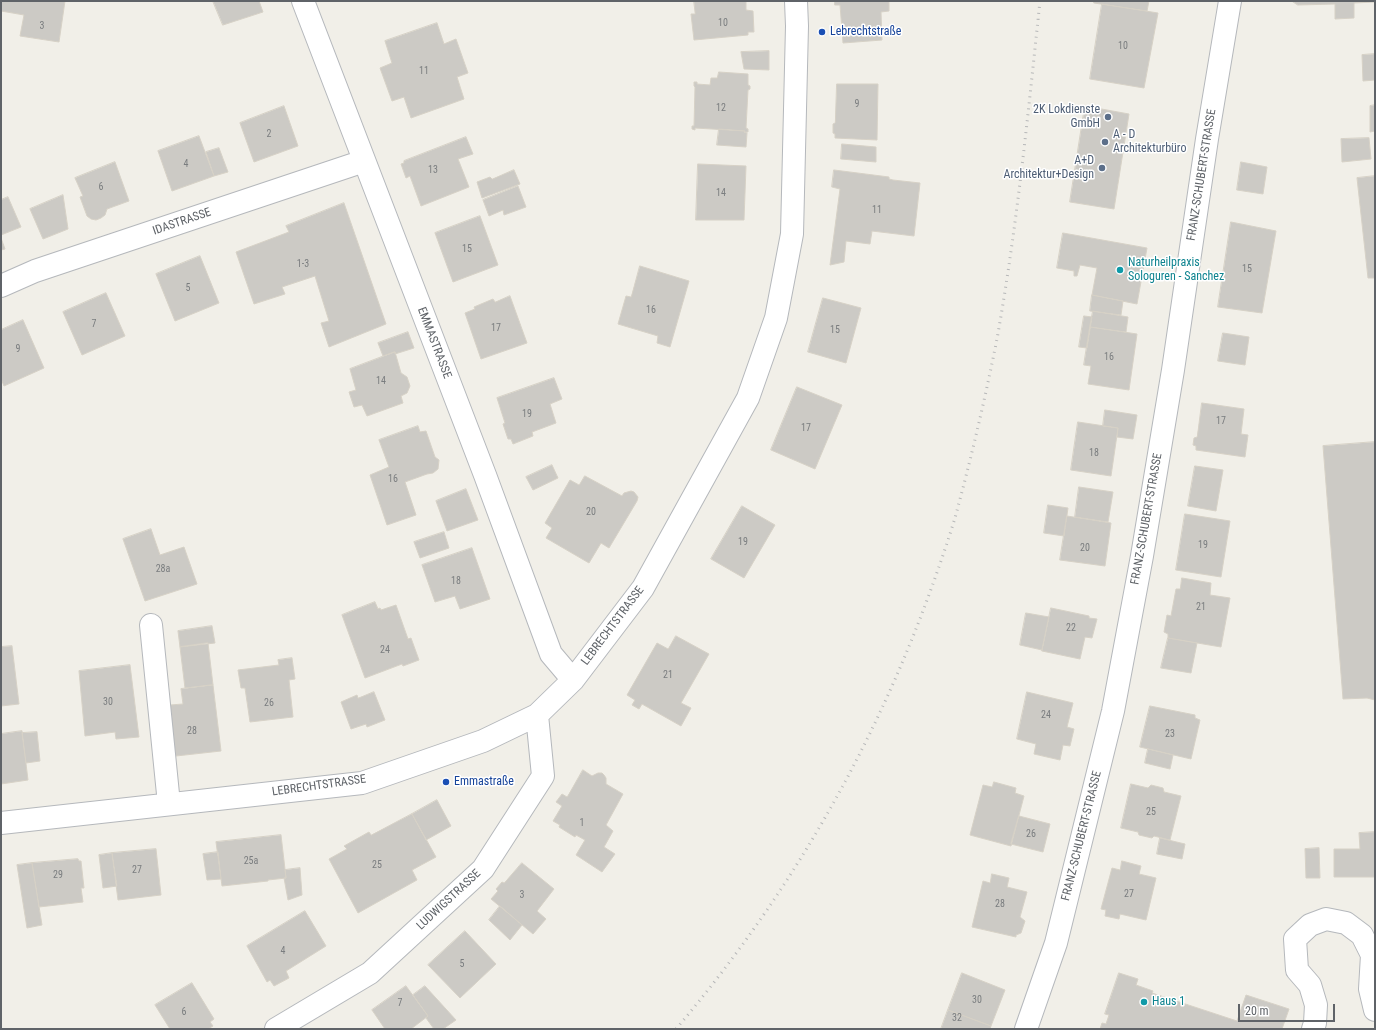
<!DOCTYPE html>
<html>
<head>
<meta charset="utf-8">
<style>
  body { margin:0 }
  #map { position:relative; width:1376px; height:1030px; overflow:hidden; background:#f1efe8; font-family:"Roboto Condensed",sans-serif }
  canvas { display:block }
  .frame { position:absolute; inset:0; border:2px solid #5f6368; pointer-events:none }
  .scale { position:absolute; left:1238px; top:1004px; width:97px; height:18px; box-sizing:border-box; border:2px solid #5f6368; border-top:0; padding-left:5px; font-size:12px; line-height:14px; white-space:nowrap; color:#5f6368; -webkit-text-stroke:3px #fff; paint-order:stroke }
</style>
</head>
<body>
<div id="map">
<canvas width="1376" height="1030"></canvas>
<div class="frame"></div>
<div class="scale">20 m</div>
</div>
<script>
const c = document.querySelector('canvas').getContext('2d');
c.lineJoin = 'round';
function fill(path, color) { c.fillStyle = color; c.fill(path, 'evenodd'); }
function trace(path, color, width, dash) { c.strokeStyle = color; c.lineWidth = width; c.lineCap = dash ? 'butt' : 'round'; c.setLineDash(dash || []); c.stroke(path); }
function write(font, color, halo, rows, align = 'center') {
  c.font = font + ' "Roboto Condensed",sans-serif'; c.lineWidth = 3; c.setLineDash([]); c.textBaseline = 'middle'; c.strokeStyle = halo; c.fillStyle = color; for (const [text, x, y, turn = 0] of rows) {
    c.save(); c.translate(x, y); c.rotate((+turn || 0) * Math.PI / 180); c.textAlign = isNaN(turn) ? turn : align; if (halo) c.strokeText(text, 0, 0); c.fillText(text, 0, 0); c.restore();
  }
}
const building = new Path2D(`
  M1 1H65L59 42 20 36 24 15 1 11Z
  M213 1H259L263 12 223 25Z
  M694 1H746V10L753 11 754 32H748V35L694 40 691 14H695Z
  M835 1H889V11L881 12 882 40 843 43 840 5H835Z
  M1094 1H1149L1147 11 1094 3Z
  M1292 1H1375V2L1354 3V18L1335 19V4L1298 5Z
  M1102 4 1158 13 1144 88 1090 79Z
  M437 23 444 44 456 39 468 73 457 77 464 99 411 118 404 97 392 101 380 68 392 63 385 41Z
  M769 51V70L744 69 741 52Z
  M1375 54V80L1363 81 1362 55Z
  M719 72 748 74V85L750 86V89L748 90 746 128 748 129V132H744L745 131 695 128V130L692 129V126H694L695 87 694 86V82H697V84L710 85 711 78H717Z
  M837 84H878L877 140 835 138V134L833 133V124L835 123Z
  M1375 105V131L1370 132V106Z
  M284 106 298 146 254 162 240 123Z
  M1085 106 1129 114 1114 209 1070 202Z
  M719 129 745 131 744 132 747 133 746 147 717 145Z
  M199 136 214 176 172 191 158 151Z
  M466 137 473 154 458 159 469 187 421 206 410 176 406 178 401 164 404 163V161Z
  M1369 138 1371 159 1342 162 1341 139Z
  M842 144 876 147V162L841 159Z
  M219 148 228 172 214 176 206 152Z
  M115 162 129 201 107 209 105 215 101 218 96 220 91 219 87 216 80 197 83 196 75 178Z
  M1241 162 1267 167 1263 194 1237 190Z
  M698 164 746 166 744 220H696Z
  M514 170 520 184 482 198 477 182 490 177 492 179Z
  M834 170 889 177V179L893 180 920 183 914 236 872 231 870 244 846 241 844 262 830 265 840 189 832 187Z
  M1375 176V278H1368L1357 178Z
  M518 186 526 207 504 215 503 210 489 216 483 200Z
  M63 195 68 229 43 239 30 209Z
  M8 197 21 227 1 235V200Z
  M344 203 386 324 329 347 321 323 329 321 315 276 282 287 285 294 254 304 236 252 289 232 286 226Z
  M480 216 498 265 453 282 435 233Z
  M1231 222 1276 231 1262 313 1218 307Z
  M1063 233 1147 248 1137 304 1092 295 1097 268 1080 265 1077 276H1074V271L1057 268Z
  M1 238 5 249 1 250Z
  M200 256 219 303 175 321 156 274Z
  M640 266 689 281 670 347 657 343 658 336 618 324 626 296 631 297Z
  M106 293 125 336 82 355 63 312Z
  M1092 295 1123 301 1121 315 1090 311Z
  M510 296 527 343 481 359 465 313 475 309 474 307 493 299 495 302Z
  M823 298 861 308 846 363 808 352Z
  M1093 311 1128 317 1126 332 1090 327Z
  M1084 316 1092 317 1087 348 1079 347Z
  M23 320 44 368 4 386 1 379V330Z
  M1090 327 1137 334 1129 390 1088 384 1091 366 1084 365Z
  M408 332 414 348 395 354V352L383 356 378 343Z
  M1223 333 1249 337 1245 365 1218 361Z
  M395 352 401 373 407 377 410 386 407 393 401 396 403 403 367 416 362 405 354 407 349 392 356 390 350 369Z
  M554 378 562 399 550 404 556 423 532 432 533 436 513 444 511 439H508L503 424 505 423 497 398Z
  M797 387 842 405 815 469 771 450Z
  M1202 403 1244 409 1241 434 1248 435 1245 457 1196 450V446L1193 445 1194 438 1197 437Z
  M1105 410 1137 415 1133 439 1117 437 1118 428 1103 426Z
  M1078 422 1118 428 1111 476 1071 470Z
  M418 426 420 432 426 431 435 457 439 460 438 469 433 473 427 474 405 482 416 515 387 525 370 475 389 467 379 440Z
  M1375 442V700L1367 698 1343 699 1323 446Z
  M552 465 558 478 533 490 526 477Z
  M1195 466 1223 470 1216 511 1188 506Z
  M585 476 622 496 624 493 631 491 634 492 638 497 637 501 609 548 601 543 589 563 546 538 552 528 545 523 570 480 579 485Z
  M1079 487 1113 492 1108 522 1075 517Z
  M466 489 478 520 447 531 436 501Z
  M1048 505 1068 508 1064 536 1044 533Z
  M742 506 775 525 744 578 711 559Z
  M1185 514 1230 521 1221 577 1176 570Z
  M1067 516 1111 523 1105 566 1060 560Z
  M151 529 160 555 184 547 197 584 145 601 123 539Z
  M444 532 449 548 420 558 414 542Z
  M472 548 490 599 460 609 455 596 435 602 422 565Z
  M1182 578 1211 583 1210 595 1230 598 1221 647 1168 638V634L1164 632 1167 615 1171 616 1176 589H1180Z
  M375 602 378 609 380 608 381 610 396 605 408 639 411 638 419 660 403 666 402 664 365 678 342 615Z
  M1051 608 1089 616V618L1097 619 1092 638 1085 637 1080 659 1042 651Z
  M1026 613 1049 617 1042 650 1020 645Z
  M212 626 215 643 180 647 178 631Z
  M676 636 709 654 681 703 691 708 681 726 642 704 639 709 632 705 635 700 627 695 657 643 668 649Z
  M1168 638 1197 643 1191 673 1161 668Z
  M208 643 213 685 185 688 180 647Z
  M12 646 19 704 1 706V647Z
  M292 658 295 679 289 680 293 717 250 722 245 688H241L238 670 279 665 278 660Z
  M130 665 139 737 116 739 115 732 85 736 79 671Z
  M213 685 221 751 176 756 174 744H167L164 719 172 718 170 705 183 704 181 689Z
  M374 692 385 720 367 727 366 724 351 729 341 702 357 695 358 698Z
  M1027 692 1073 703 1067 727 1074 729 1070 746 1063 745 1060 760 1034 754 1036 744 1017 739Z
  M1150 706 1195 715V718L1200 720 1191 759 1140 747Z
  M22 731 28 780 1 784V734Z
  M37 732 40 761 26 763 22 733Z
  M1148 749 1173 755 1170 769 1145 763Z
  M583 770 592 776 598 773H602L604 775 606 778V784L623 794 606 825 613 831 604 847 615 854 602 872 576 855 585 840 576 835 575 837 559 827 560 825 553 821 562 806 556 802 562 794 567 797Z
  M994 782 1016 788 1015 793 1024 796 1011 846 970 835 983 785 992 787Z
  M1131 784 1148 788 1151 785 1163 788 1164 792 1181 796 1170 840 1154 836 1152 838 1139 835 1138 832 1121 828Z
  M437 800 451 826 426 840 412 814Z
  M412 814 436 857 412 870 417 880 358 913 329 859 347 849 344 846 369 832 371 835Z
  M1019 816 1050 824 1043 852 1011 844Z
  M1375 832V877H1334V849H1360L1359 833Z
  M281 835 286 878 268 880V881L222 886 216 842Z
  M1160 838 1185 844 1182 859 1157 854Z
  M1319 848 1320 878H1306L1305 849Z
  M156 849 161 895 118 900 112 853Z
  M218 852 221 879 207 880 203 854Z
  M112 853 117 886 103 888 99 855Z
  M78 859 79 861H81L84 888H81L83 902 39 907 32 863Z
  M1122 861 1141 866 1139 874 1156 878 1146 920 1120 914 1119 919 1105 916 1106 910 1101 909 1112 868 1120 870Z
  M32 863 42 925 27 928 17 865Z
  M522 863 554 889 537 911 546 919 533 934 491 899 498 891 496 889 502 882 504 883Z
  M300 868 302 895 288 900 284 878H286L285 870Z
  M992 874 1009 878 1007 887 1027 892 1020 917 1025 921 1021 933 1016 935V937L972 927 983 881 990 883Z
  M500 906 522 925 510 940 489 920Z
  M305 911 326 946 286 971 289 978 274 986 270 980 267 982 247 946Z
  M465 931 496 964 460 998 428 965Z
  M962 973 1005 990 991 1026 948 1010Z
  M1119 973 1138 979 1136 985 1153 991 1152 993 1237 1021 1246 995 1289 1009 1282 1029H1100L1102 1023 1106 1024 1109 1015 1105 1014Z
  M192 983 214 1019 210 1022 213 1026 208 1029H170L155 1005Z
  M406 986 428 1016 411 1029H385L372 1010Z
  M425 986 456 1020 443 1029H434L426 1018 428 1016 413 995Z
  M948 1010 991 1026 990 1029H941Z`);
const minor = new Path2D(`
  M303 1 485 475 551 654 573 680
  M1 286 35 271 364 161
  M151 625 169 804
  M1 823 362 783 483 741 537 715 573 680 643 588 748 398 776 318 792 234 797 26 796 1
  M276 1029 370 973 483 869 543 776 537 715
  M1026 1029 1056 943 1113 711 1142 556 1173 370 1207 139 1230 1
  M1313 1029 1315 1023 1316 1005 1310 985 1297 970 1295 939 1310 925 1326 919 1346 923 1362 935 1372 955 1370 989 1375 1010`);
const rail = new Path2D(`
  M676 1029C777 910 856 779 914 634 929 596 943 557 955 518 971 459 985 399 997 339 1017 227 1028 114 1040 1`);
const markers = [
  [822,32,4,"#1a4fb4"],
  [1108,117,4,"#5c6f8a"],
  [1105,142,4,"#5c6f8a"],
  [1102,168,4,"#5c6f8a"],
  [1120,270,4,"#0f9aa8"],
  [446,782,4,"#1a4fb4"],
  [1144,1002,4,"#0f9aa8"]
];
const numberNames = [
  ["10",723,23],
  ["3",42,26],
  ["10",1123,46],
  ["11",424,71],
  ["9",857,104],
  ["12",721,108],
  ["2",269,134],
  ["4",186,164],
  ["13",433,170],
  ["6",101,187],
  ["14",721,193],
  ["11",877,210],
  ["15",467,249],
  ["1-3",303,264],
  ["15",1247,269],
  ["5",188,288],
  ["16",651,310],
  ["7",94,324],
  ["17",496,328],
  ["15",835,330],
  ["9",18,349],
  ["16",1109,357],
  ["14",381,381],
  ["19",527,414],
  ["17",1221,421],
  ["17",806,428],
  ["18",1094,453],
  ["16",393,479],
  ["20",591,512],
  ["19",743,542],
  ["19",1203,545],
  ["20",1085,548],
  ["28a",163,569],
  ["18",456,581],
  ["21",1201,607],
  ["22",1071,628],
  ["24",385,650],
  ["21",668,675],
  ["30",108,702],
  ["26",269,703],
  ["24",1046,715],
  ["28",192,731],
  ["23",1170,734],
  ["25",1151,812],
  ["1",582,823],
  ["26",1031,834],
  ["25a",251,861],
  ["25",377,865],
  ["27",137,870],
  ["29",58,875],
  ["27",1129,894],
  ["3",522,895],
  ["28",1000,904],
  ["4",283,951],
  ["5",462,964],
  ["30",977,1000],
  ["7",400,1003],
  ["6",184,1012],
  ["32",957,1018]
];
const transitNames = [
  ["Lebrechtstraße",830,32],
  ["Emmastraße",454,782]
];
const serviceNames = [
  ["2K Lokdienste",1100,110],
  ["GmbH",1100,124],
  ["A - D",1113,135,"left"],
  ["Architekturbüro",1113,149,"left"],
  ["A+D",1094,161],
  ["Architektur+Design",1094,175]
];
const streetNames = [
  ["FRANZ-SCHUBERT-STRASSE",1202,175,-81],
  ["IDASTRASSE",182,222,-19],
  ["EMMASTRASSE",434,343,69],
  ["FRANZ-SCHUBERT-STRASSE",1147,519,-80],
  ["LEBRECHTSTRASSE",613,626,-53],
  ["LEBRECHTSTRASSE",319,786,-8],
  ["FRANZ-SCHUBERT-STRASSE",1082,836,-76],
  ["LUDWIGSTRASSE",449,900,-43]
];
const cultureNames = [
  ["Naturheilpraxis",1128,263],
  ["Sologuren - Sanchez",1128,277],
  ["Haus 1",1152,1002]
];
fill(building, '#cccac5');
trace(building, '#d6d1c6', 1);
trace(minor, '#b5b8bc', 24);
trace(minor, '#fff', 22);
trace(rail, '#b6b7b8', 3, [1, 5]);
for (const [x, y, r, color] of markers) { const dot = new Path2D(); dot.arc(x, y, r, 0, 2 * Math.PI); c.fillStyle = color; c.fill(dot); trace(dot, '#fff', 1.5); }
write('10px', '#7a7d7f', null, numberNames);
write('12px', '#164399', '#fff', transitNames, 'left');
write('12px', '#4e5e75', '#fff', serviceNames, 'right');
write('12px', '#5f6368', '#fff', streetNames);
write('12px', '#0d838f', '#fff', cultureNames, 'left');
</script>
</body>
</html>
